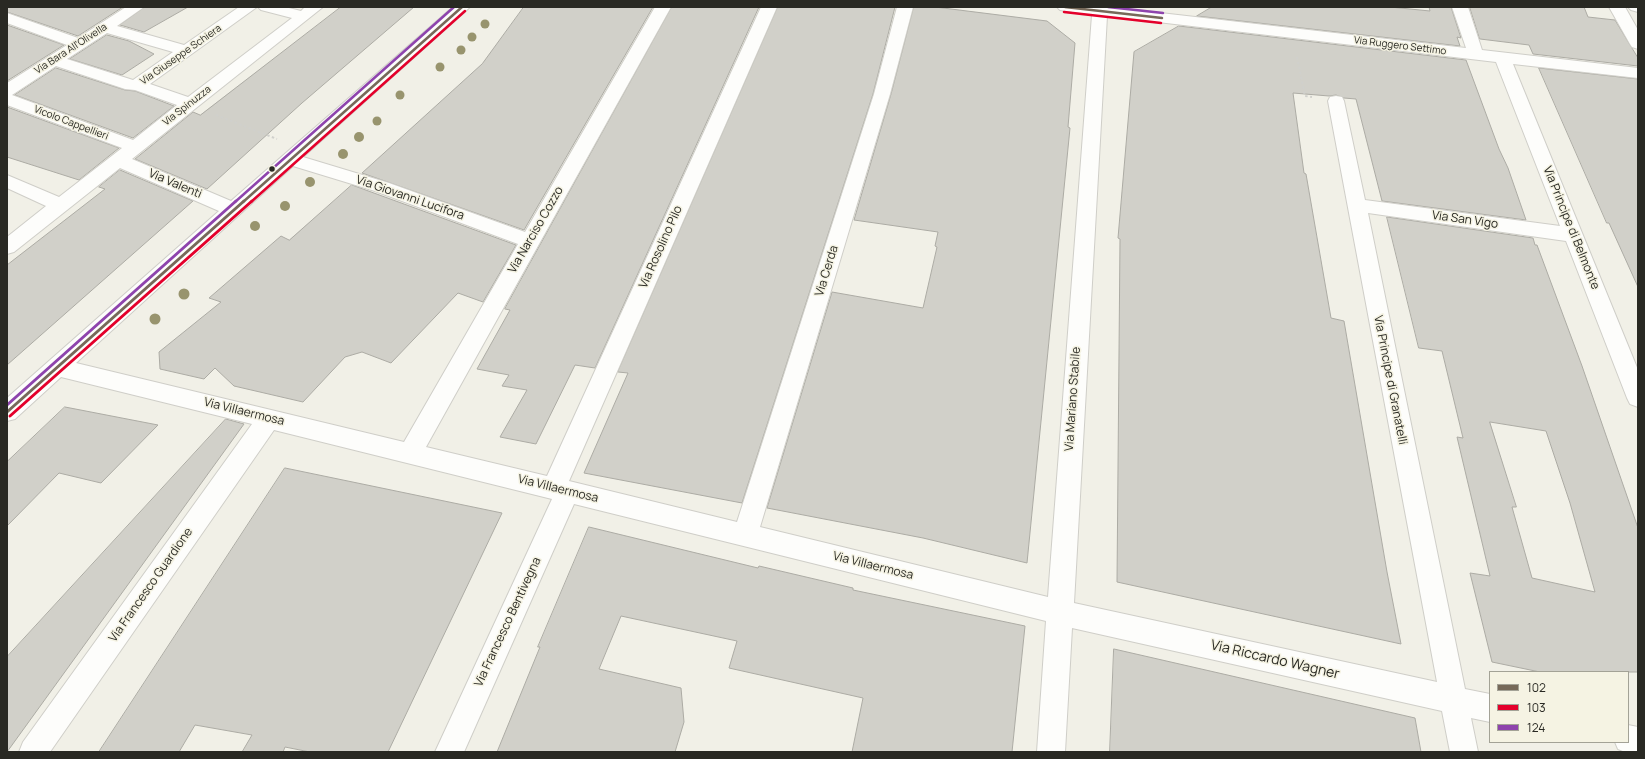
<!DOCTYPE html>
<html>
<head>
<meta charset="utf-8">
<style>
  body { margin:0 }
  #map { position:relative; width:1645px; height:759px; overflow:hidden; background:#f1f0e7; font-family:Manrope,sans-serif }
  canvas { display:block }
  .frame { position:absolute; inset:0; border:8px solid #292923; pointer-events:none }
  .legend { position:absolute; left:1489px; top:671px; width:140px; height:72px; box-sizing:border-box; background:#f5f3e3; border:1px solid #a3a296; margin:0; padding:5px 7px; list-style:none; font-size:12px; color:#292923 }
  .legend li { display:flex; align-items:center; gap:8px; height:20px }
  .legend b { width:20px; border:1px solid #a3a296 }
</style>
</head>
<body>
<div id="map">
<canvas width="1645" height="759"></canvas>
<div class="frame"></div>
<ul class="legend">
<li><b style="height:5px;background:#766959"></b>102</li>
<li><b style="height:5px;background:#e4002b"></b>103</li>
<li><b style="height:5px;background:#8e44ad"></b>124</li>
</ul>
</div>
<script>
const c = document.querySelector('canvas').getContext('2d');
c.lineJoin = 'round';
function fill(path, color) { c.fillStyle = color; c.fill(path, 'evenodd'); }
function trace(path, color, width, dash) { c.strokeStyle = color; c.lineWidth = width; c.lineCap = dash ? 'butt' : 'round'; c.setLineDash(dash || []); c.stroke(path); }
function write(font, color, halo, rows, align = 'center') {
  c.font = font + ' Manrope,sans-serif'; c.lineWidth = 3; c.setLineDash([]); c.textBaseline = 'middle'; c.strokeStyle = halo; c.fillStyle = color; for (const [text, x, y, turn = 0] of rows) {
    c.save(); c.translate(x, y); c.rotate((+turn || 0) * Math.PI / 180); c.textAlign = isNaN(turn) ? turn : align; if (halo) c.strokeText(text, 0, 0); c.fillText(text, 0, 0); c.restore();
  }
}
const building = new Path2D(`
  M7 7H123L78 36 7 12Z
  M145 7H188L144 32 120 25Z
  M341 7H414L302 103 207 189 135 159 193 112 200 115Z
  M524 7H653L524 230 362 173 482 64Z
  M672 7H759L595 368 575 365 536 444 500 437 527 390 502 386 509 375 477 369 510 310 505 309Z
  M778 7H895L873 94 742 503 584 473 628 373 618 372Z
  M914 7H935L1047 21 1075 43 1068 127 1070 128 1027 563 923 538 767 508 832 292 923 308 937 247 935 246 938 232 854 220 891 94Z
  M1212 7H1390L1430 11 1429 7H1451L1461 38 1457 37 1460 46 1197 16Z
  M1470 7H1584L1588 17 1615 20 1638 58V66L1533 54 1529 45 1480 39Z
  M7 25 64 45 7 81Z
  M1179 26 1466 60 1499 149 1508 168 1526 220 1382 201 1356 99 1344 98 1336 95 1329 96 1293 93 1304 173 1306 174 1331 318 1344 321 1387 572 1401 644 1117 582 1120 239 1118 238 1134 52Z
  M107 35 129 41 154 54 122 75 70 59Z
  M56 68 125 90 135 91 174 106 133 138 15 95Z
  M1539 68 1638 79V287L1609 223H1607Z
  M7 107 119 148 79 180 7 157Z
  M120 170 193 201 7 365V265L105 189 99 187Z
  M352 185 516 245 483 302 458 293 391 363 362 352 345 357 303 402 234 386 215 368 204 379 160 369 159 352 221 302 209 298 281 236 289 240Z
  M1387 217 1533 238 1535 245H1537L1582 366 1638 528V672H1540L1492 662 1470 573 1490 576 1457 437 1463 438 1442 351 1419 348ZM1490 422 1546 431 1570 503 1595 592 1532 578 1512 507H1516Z
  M65 407 158 425 101 483 59 473 7 526V462Z
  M226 419 244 424 7 752V657Z
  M285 468 502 513 388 752H310L285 747 283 752H242L252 735 195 725 179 752H99Z
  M589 527 758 568 759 566 853 588V590L1025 626 1012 752H852L863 698 729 668 737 641 621 616 599 669 681 688 684 722 675 752H497L540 647H538Z
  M1114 649 1415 718 1421 752H1110Z`);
const path = new Path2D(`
  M1297 57 1305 96 1312 97
  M216 115 277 139`);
const minor = new Path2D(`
  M126 7H144L117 26 184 45 239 7H257L150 84 188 97 292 18 261 10 258 7H285L301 11 305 7H323L132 159 231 201 453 7H470L303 157 389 183 525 232 655 7H671L426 447 547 476 761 7H777L569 481 737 522 874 94 897 7H913L890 94 760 527 1048 597 1092 15 1060 10 1057 7H1108L1466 48 1452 7H1468L1482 50 1638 68V78L1513 64 1638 370V407L1630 404 1627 398 1566 241 1368 213 1465 689 1490 694V722L1471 718 1478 752H1450L1442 711 1072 628 1065 752H1037L1046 621 574 504 464 752H435L552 499 274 430 50 752H19L23 742 252 424 61 377 15 419 7 421V398L219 211 120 168 14 252 7 254V237L46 206 7 188V175L59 197 122 148 7 105V83L67 45 7 23V13L78 38ZM1107 16 1496 62 1560 226 1365 200 1344 101 1342 97 1336 96 1330 97 1328 101 1437 682 1074 603ZM107 33 173 52 133 80 67 59ZM56 66 125 89 135 90 177 105 133 140 12 95ZM293 166 375 191 518 244 404 442 76 363Z
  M1609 7H1625L1638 30V49L1632 47 1630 44Z
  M1628 7H1638V12L1631 10Z
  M1628 725 1638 727V752H1625L1618 749 1615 742H1628Z`);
const bus1Far1 = new Path2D(`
  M1065 7 1162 18
  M243 202 462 7`);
const bus1 = new Path2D(`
  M7 412 244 201`);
const bus2Far1 = new Path2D(`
  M1064 12 1161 23
  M251 202 465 11`);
const bus2 = new Path2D(`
  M10 416 252 201`);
const bus3Far1 = new Path2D(`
  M1108 7 1163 13
  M235 202 454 7`);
const bus3 = new Path2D(`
  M7 405 236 201`);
const trees = [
  [485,24,4.5],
  [472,37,4.5],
  [461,50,4.5],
  [440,67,4.5],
  [400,95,4.5],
  [377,121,4.5],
  [359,137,5],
  [343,154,5],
  [310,182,5],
  [285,206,5],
  [255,226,5],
  [184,294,5.5],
  [155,319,5.5]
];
const markers = [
  [272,169,3.5,"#292923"]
];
const farStreetnames = [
  ["Via Ruggero Settimo",1400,46,7],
  ["Via Bara All'Olivella",71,49,-33],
  ["Via Giuseppe Schiera",181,55,-35],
  ["Via Spinuzza",187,106,-38],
  ["Vicolo Cappellieri",71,123,21]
];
const streetNames = [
  ["Via Valenti",175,184,23],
  ["Via Giovanni Lucifora",410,198,19],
  ["Via San Vigo",1465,220,8],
  ["Via Principe di Belmonte",1571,228,68],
  ["Via Narciso Cozzo",536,230,-60],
  ["Via Rosolino Pilo",661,247,-66],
  ["Via Cerda",827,271,-73],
  ["Via Principe di Granatelli",1390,380,79],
  ["Via Mariano Stabile",1073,399,-86],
  ["Via Villaermosa",244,412,14],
  ["Via Villaermosa",558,489,14],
  ["Via Villaermosa",873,566,14],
  ["Via Francesco Guardione",151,585,-55],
  ["Via Francesco Bentivegna",508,622,-65]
];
const nearStreetnames = [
  ["Via Riccardo Wagner",1275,660,13]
];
fill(building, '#d1d0c9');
trace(building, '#acaba4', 1);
trace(minor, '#cfcec8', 2);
trace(path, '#d0d0cc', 2, [2.5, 2.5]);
fill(minor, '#fdfdfb');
trace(bus1Far1, '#766959', 2.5);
trace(bus1, '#766959', 3);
trace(bus2Far1, '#e4002b', 2.5);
trace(bus2, '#e4002b', 3);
trace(bus3Far1, '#8e44ad', 2.5);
trace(bus3, '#8e44ad', 3);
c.fillStyle = '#98946e';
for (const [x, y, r] of trees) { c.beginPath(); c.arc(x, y, r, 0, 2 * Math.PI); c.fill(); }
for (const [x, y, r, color] of markers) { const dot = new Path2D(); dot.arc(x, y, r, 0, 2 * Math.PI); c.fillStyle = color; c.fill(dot); trace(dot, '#f5f3e3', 1.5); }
write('10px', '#292923', '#f5f3e3', farStreetnames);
write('12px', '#292923', '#f5f3e3', streetNames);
write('14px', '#292923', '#f5f3e3', nearStreetnames);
</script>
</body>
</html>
